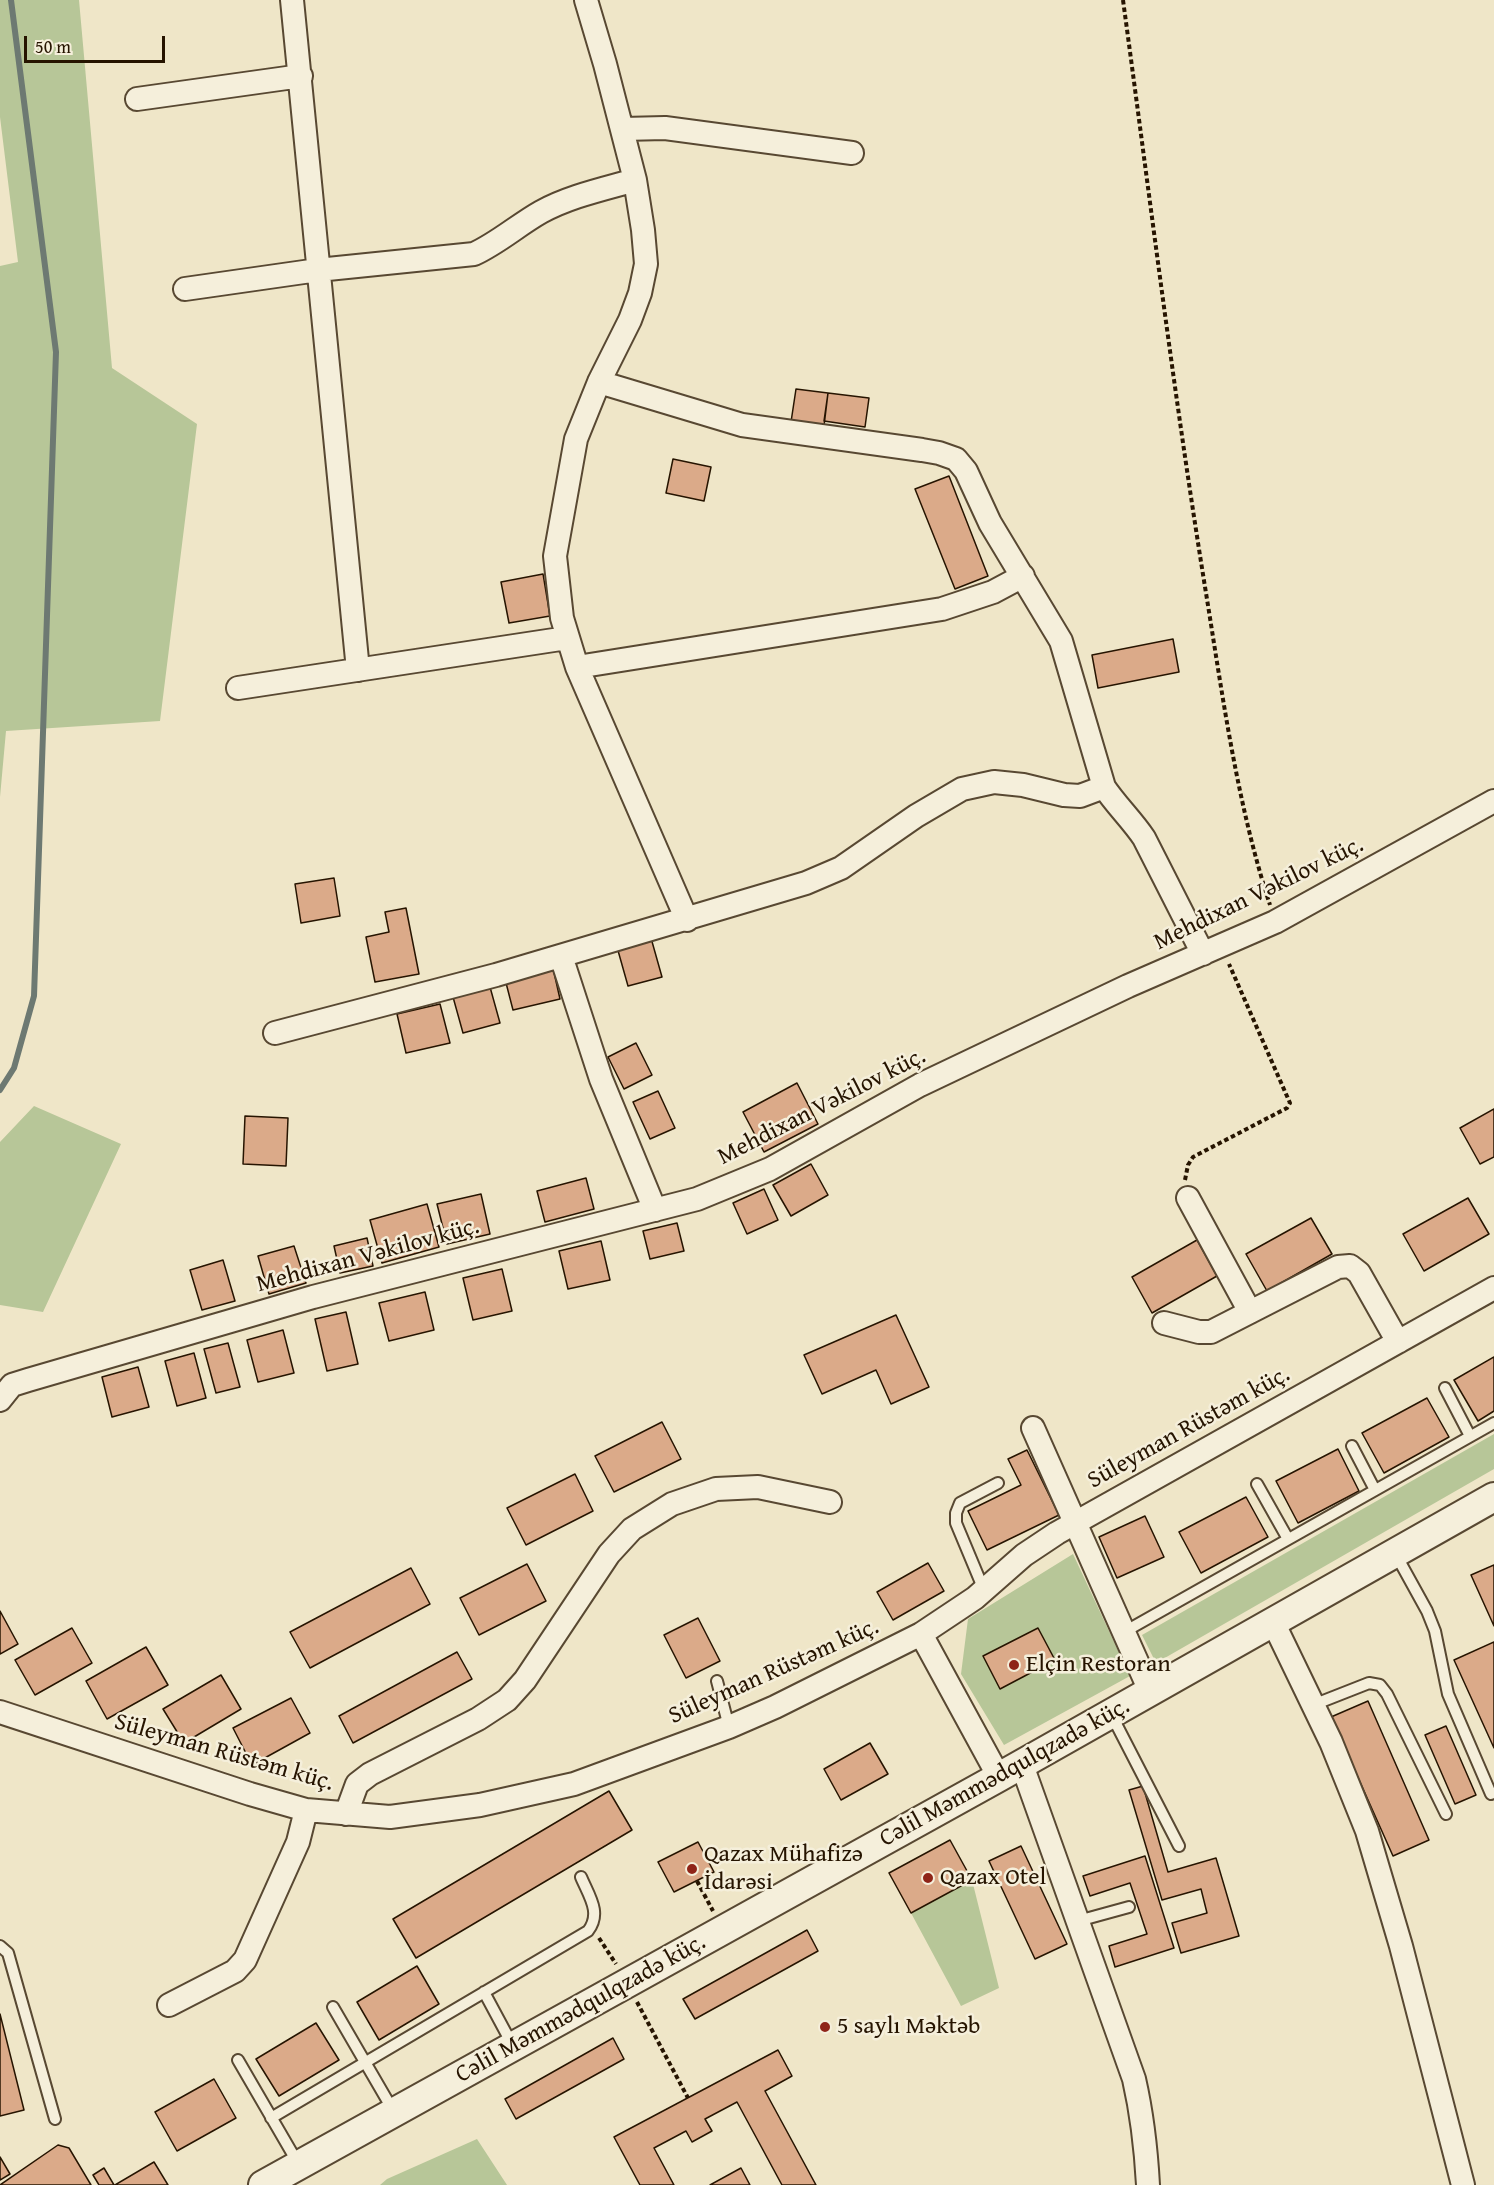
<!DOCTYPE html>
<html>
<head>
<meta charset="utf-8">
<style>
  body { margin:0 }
  #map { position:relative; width:1494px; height:2185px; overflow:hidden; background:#efe6c8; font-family:"Gentium Book Plus",serif }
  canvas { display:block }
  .scale { position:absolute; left:24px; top:36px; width:141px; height:27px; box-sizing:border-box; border:3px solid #261400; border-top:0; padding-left:8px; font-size:18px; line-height:21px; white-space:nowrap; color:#261400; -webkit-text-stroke:4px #f5efdb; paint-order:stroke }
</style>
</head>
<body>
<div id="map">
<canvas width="1494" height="2185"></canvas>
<div class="scale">50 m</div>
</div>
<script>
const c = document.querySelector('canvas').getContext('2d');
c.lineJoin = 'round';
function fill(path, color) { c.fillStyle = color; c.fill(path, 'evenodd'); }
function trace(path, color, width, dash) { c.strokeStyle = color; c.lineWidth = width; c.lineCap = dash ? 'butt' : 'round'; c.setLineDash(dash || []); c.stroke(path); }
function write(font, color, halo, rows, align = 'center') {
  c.font = font + ' "Gentium Book Plus",serif'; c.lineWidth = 5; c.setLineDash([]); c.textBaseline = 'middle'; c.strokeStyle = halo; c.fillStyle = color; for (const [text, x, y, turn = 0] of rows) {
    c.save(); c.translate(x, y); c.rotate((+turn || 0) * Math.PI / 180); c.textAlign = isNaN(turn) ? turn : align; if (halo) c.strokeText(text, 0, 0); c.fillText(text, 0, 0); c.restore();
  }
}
const green = new Path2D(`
  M0 0H79L112 368 197 424 160 721 6 731 0 797V266L18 262 0 117Z
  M34 1106 121 1144 43 1312 0 1305V1142Z
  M1494 1434V1469L1156 1663 1142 1635Z
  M1073 1554 1130 1676 1004 1745 961 1674 968 1619Z
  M972 1880 999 1988 961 2006 911 1913Z
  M477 2139 507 2185H380L387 2179Z`);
const stream = new Path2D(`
  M0 1090 14 1068 34 996 56 352 11 0`);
const building = new Path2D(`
  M796 389 828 393 824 426 791 422Z
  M828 393 869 398 865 427 824 421Z
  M673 459 711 467 704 501 666 493Z
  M949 476 988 576 955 589 915 489Z
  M543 574 550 616 509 623 501 582Z
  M1173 639 1179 672 1098 688 1092 655Z
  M334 878 340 916 301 923 295 884Z
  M406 908 419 974 375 982 366 937 389 932 385 912Z
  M651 938 662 977 628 986 617 947Z
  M553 968 560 999 513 1010 505 979Z
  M490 987 500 1023 463 1033 453 997Z
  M440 1004 450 1043 406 1053 397 1014Z
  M636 1043 652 1075 624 1089 608 1057Z
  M797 1083 818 1124 764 1152 743 1112Z
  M658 1091 675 1128 650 1139 633 1102Z
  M1494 1109V1157L1480 1164 1460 1128Z
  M245 1116 288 1118 286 1166 243 1164Z
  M811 1164 828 1195 791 1216 773 1185Z
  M586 1178 594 1209 545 1222 537 1191Z
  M764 1189 778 1220 747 1234 733 1203Z
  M481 1194 490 1234 447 1244 437 1204Z
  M1468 1198 1489 1234 1424 1271 1403 1234Z
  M427 1204 439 1247 382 1263 370 1220Z
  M1311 1218 1332 1254 1267 1291 1246 1254Z
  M677 1223 684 1251 650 1259 643 1231Z
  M367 1238 373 1266 340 1273 334 1246Z
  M1197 1240 1217 1276 1152 1313 1132 1277Z
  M601 1241 610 1280 568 1289 559 1251Z
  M294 1246 306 1283 269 1294 258 1256Z
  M223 1260 235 1301 202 1310 190 1270Z
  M502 1269 512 1311 473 1320 463 1278Z
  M425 1292 434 1330 389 1341 379 1303Z
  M346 1312 358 1364 327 1371 315 1319Z
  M896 1315 929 1387 891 1404 876 1370 822 1394 804 1355Z
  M283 1330 294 1373 258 1382 247 1340Z
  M228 1343 240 1387 216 1393 204 1349Z
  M194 1353 206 1398 177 1406 165 1361Z
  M1494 1357V1411L1478 1421 1454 1380Z
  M138 1367 149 1407 112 1417 102 1377Z
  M1427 1398 1449 1437 1384 1473 1362 1433Z
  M662 1422 681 1459 614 1492 595 1456Z
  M1338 1449 1359 1491 1298 1523 1276 1481Z
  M1027 1450 1059 1515 987 1550 968 1511 1021 1485 1008 1459Z
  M575 1474 593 1511 526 1545 507 1508Z
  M1246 1497 1268 1537 1201 1573 1179 1532Z
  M1145 1516 1164 1557 1117 1578 1099 1537Z
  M928 1563 944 1591 893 1620 877 1592Z
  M527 1564 546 1601 479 1635 460 1598Z
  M1494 1565V1626L1471 1575Z
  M411 1568 430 1604 310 1668 290 1632Z
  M0 1611 18 1644 0 1654Z
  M698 1618 720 1661 686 1678 664 1635Z
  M72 1628 92 1663 35 1695 15 1660Z
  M1038 1628 1055 1660 1000 1689 983 1656Z
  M1494 1642V1748L1454 1660Z
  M146 1647 168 1685 107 1719 86 1681Z
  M457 1652 472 1679 353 1743 339 1716Z
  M221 1675 241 1709 184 1743 163 1709Z
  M291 1698 310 1733 252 1765 233 1728Z
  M1368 1701 1429 1840 1393 1856 1331 1717Z
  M1446 1726 1476 1795 1455 1804 1425 1735Z
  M870 1743 888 1774 841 1800 824 1769Z
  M1143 1786 1168 1872 1216 1858 1239 1936 1181 1953 1172 1923 1207 1913 1201 1889 1162 1900 1129 1790Z
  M609 1791 632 1830 416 1958 393 1919Z
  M950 1840 972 1880 911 1913 889 1873Z
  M698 1842 714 1872 674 1892 658 1862Z
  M1021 1846 1067 1944 1035 1959 989 1861Z
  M1145 1856 1174 1948 1115 1967 1109 1946 1147 1934 1130 1883 1090 1896 1083 1876Z
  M807 1930 818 1951 695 2019 683 1999Z
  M417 1966 439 2004 379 2040 357 2002Z
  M0 2014 24 2110 0 2116Z
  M316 2023 339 2060 279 2096 256 2059Z
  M613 2038 624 2059 516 2119 505 2099Z
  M778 2050 792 2076 765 2091 816 2185H782L737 2102 705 2119 712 2131 692 2142 686 2131 654 2148 674 2185H640L614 2137Z
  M214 2079 236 2118 177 2151 155 2112Z
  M58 2145 69 2148 91 2185H0Z
  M0 2157 10 2174 0 2180Z
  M154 2162 168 2185H115Z
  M104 2168 114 2185H99L93 2175Z
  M741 2168 750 2185H710Z`);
const path = new Path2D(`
  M1123 0C1150 198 1174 396 1206 593 1223 698 1237 804 1270 905
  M1185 1180 1188 1165 1193 1157 1287 1108 1290 1103 1229 964
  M697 1881 713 1911
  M599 1938 616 1964
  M637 2002 688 2098`);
const service = new Path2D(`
  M1445 1388 1470 1436
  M1352 1446 1375 1490
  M1257 1484 1288 1539
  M1395 1553 1427 1611 1435 1631 1448 1694 1491 1794
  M984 1590 956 1523V1513L960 1503 998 1483
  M1124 1632 1494 1423
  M717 1681 729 1727
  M1313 1705 1369 1683 1380 1685 1387 1694 1446 1814
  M1111 1714 1179 1846
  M1078 1921 1129 1907
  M0 1946 8 1953 55 2119
  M484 1992 513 2046
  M333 2007 394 2112
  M238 2060 299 2165
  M271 2118 588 1931C602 1913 589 1896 581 1877`);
const minor = new Path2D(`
  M292 0 358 670
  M586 0 605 64 635 180 643 230 646 264 640 293 630 320 599 382 576 439 555 556 562 618 577 667 687 920
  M137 99 301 76
  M623 129 665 128 852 153
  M185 289 318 270 474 254C498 243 518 225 541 212 570 196 604 189 635 180
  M599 382 742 425 922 450 939 453 956 459 966 471 990 523 1061 641 1104 787C1116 805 1132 820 1144 838L1203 954
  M577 667 942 609 993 592 1023 576
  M238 688 567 638
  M561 956 601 1079 655 1210
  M275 1033 496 975 806 883 841 868 916 816 962 789 994 782 1023 785 1064 795 1080 796 1104 787
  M1188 1198 1250 1312
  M1164 1323 1199 1332H1211L1338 1267 1350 1266 1359 1273 1398 1342
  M0 1400 12 1385 28 1380 313 1297 697 1199 770 1169 920 1085 1128 986 1275 922 1494 801
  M1033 1428 1150 1691
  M1273 1622 1331 1742 1367 1831 1401 1946 1463 2185
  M921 1634 999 1777
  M0 1712 250 1794 306 1810 390 1817 480 1805 574 1784 729 1727 775 1707 921 1634 975 1598 1024 1555 1057 1533 1494 1288
  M1022 1765 1134 2079C1142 2114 1146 2149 1148 2185
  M346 1814 357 1784 370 1774 478 1719 507 1700 525 1680 609 1554 632 1529 672 1504 716 1489 758 1487 830 1502
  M169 2005 235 1971 245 1960 298 1842 306 1810`);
const tertiary = new Path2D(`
  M263 2185 999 1777 1494 1497`);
const markers = [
  [1014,1665,6,"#8f2418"],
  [692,1869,6,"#8f2418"],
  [928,1878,6,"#8f2418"],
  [825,2027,6,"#8f2418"]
];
const streetNames = [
  ["Mehdixan Vəkilov küç.",1259,894,-26],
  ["Mehdixan Vəkilov küç.",822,1107,-27],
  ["Mehdixan Vəkilov küç.",368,1256,-15],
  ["Süleyman Rüstəm küç.",1189,1428,-29],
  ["Süleyman Rüstəm küç.",774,1672,-24],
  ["Süleyman Rüstəm küç.",224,1753,16],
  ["Cəlil Məmmədqulqzadə küç.",1005,1773,-29],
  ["Cəlil Məmmədqulqzadə küç.",581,2009,-29]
];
const poiNames = [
  ["Elçin Restoran",1026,1665],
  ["Qazax Mühafizə",704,1855],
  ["İdarəsi",704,1883],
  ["Qazax Otel",940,1878],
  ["5 saylı Məktəb",837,2027]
];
fill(green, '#b7c698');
trace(stream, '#6d7972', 6);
fill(building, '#dbaa89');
trace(building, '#261400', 1.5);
trace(service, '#584832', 14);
trace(minor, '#584832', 26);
trace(tertiary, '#584832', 32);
trace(path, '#261400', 4, [4.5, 3]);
trace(service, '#f5efdb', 10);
trace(minor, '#f5efdb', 22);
trace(tertiary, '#f5efdb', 28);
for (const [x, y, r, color] of markers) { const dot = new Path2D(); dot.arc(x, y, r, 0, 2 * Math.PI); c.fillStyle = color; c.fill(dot); trace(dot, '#f5efdb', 2); }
write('24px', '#261400', '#f5efdb', streetNames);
write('24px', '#261400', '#f5efdb', poiNames, 'left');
</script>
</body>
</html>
